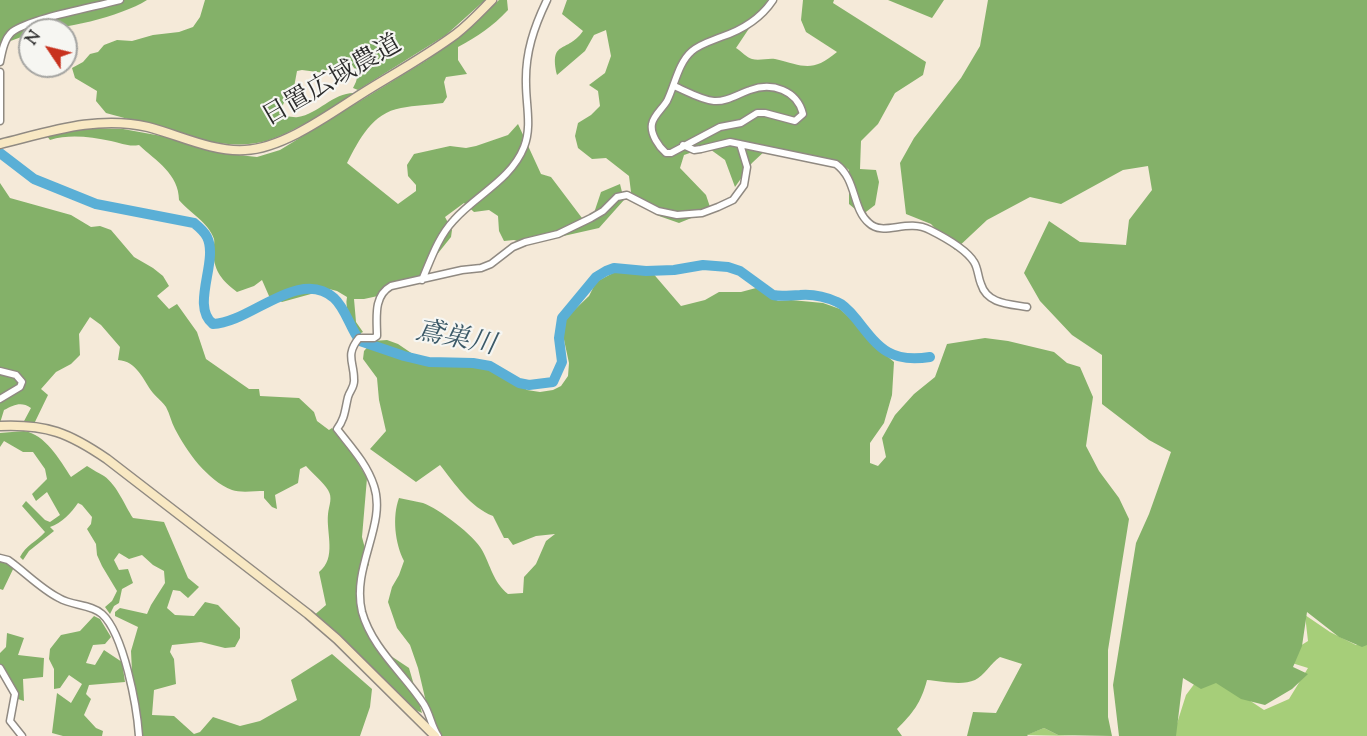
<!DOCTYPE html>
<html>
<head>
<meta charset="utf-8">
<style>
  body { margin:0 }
  #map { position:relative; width:1367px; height:736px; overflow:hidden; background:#f5ead9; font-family:"Sorts Mill Goudy",serif }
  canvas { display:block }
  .north { position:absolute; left:18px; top:18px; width:60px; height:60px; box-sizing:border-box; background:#f6f6f2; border:2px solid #a5a5a2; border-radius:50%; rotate:305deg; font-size:16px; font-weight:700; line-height:24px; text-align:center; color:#2b2b2b }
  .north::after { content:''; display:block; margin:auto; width:21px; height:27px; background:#c8321e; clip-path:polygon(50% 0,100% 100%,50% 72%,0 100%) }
</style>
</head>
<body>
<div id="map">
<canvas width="1367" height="736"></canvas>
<div class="north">N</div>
</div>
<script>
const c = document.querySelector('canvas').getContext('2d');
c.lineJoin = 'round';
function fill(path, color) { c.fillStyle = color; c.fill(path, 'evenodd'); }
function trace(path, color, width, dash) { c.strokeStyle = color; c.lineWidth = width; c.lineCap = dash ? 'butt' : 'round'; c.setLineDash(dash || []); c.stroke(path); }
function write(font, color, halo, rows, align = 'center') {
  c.font = font + ' "Sorts Mill Goudy","Noto Serif JP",serif'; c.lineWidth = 4.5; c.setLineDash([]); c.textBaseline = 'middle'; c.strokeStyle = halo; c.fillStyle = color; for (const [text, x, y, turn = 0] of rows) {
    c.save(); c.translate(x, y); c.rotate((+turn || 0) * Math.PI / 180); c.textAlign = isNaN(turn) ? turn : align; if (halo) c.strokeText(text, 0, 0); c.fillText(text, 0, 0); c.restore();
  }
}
const green = new Path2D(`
  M1305 615 1330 632 1356 645 1367 642V736H1173L1186 695 1201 675 1219 680 1264 710 1289 699 1308 668 1292 663V651L1308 641Z
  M1044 728 1058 735 1074 736 1026 735Z`);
const forest = new Path2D(`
  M0 0H147C120 17 62 30 30 30V34C20 38 7 40 0 49Z
  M205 0H485L446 35 358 90 353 88C358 79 359 74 352 65L347 63 343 66 341 71 327 70 325 73 302 70 297 71 292 98H286L279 114C284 115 292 118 298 117 318 114 334 92 355 93 331 108 289 136 262 142 216 153 151 124 106 113L96 101 97 91 75 78 72 68 83 62 90 54 98 52 104 45 117 40 132 41 153 35 179 32 193 27 200 17Z
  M499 0H507L508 10C492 27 478 36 458 47V60L467 74 446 77 444 82 447 97 443 103C429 105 415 105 401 108 372 113 359 140 347 163L398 204 416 191V185L408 176 407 165 414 154 450 146 466 148 476 146 508 135 518 124 541 174 551 177 582 218 593 216 601 192 620 184 624 200 599 228 528 244 514 240 504 241 499 231 498 216 489 210 474 212 464 203 445 217 452 230 451 237 435 257 426 275 405 280 387 294 364 299H354L356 322 363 332 359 334C353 323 344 310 347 297L337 291 329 289 282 302 269 296 262 280 254 286 237 292C222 280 215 273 213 253 213 248 215 243 214 239 209 223 189 212 179 200 179 174 156 161 139 145 128 147 122 143 111 141 90 137 70 134 50 140L47 136 89 128 123 129 167 137 229 154 257 157 280 150 427 60 461 35Z
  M567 0H768L736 48C741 51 747 58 752 59 759 61 768 58 775 59 804 66 812 73 837 52L806 32 801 20 803 0H834L833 3 926 62 923 75 895 93 878 124 861 141 860 169 876 170 879 182 875 205 862 215 849 204V170C833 155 816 157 795 154 786 153 776 151 767 149L752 163 735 187 725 160 707 147 684 155 680 168 706 195 711 210 679 223 659 216 632 200 629 176 606 158 592 159 578 148 575 136 578 123 591 115 600 106 598 91 589 85 605 73 611 56 606 30 594 35 585 51 557 75C549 39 567 54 583 31L562 14Z
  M888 0H944L932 18Z
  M988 0H1367V645L1362 647 1339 637 1307 612 1302 646 1293 667 1308 674 1292 689 1265 705 1241 699 1216 683 1201 689 1183 678 1176 736H1119L1113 685 1136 543 1149 514 1171 452 1149 440 1102 404V355L1072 335 1040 301 1024 273 1049 221 1080 242 1126 245 1129 220 1152 190 1148 166 1123 170 1061 204 1030 197 987 220 955 250 931 224 906 214 900 163 914 138 961 78 980 46Z
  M0 183 10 198 71 215 91 227 100 226 111 230 134 257 153 268 163 276 169 286 157 296 169 309 177 304 197 332 206 359 249 389H259L260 396 299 398 314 412 317 421 329 430 332 428 355 458 367 478 362 537 369 564 357 596 379 648 409 668 422 713 407 706 312 617 326 605 319 572C337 558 326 533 328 514 329 505 333 498 328 490 323 482 313 474 306 466L300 469 298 483 275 495 277 509 272 507 264 498V491C255 491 240 493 232 490 207 480 187 452 175 429 171 422 170 414 166 407 163 402 157 398 153 393 143 380 137 361 118 360L120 347 101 325 90 317 79 334 80 355 71 364 56 372 41 389 48 395 33 426 23 423 31 408C21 401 14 405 4 410L0 423Z
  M639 266 651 271 681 306 705 300 719 292H741L756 288 778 301 791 300 823 303 840 309 853 321 866 338 894 362 892 395 884 423 870 443V463L878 466 886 457 882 438 895 415 914 394 935 377 947 344 985 338 1008 341 1054 352 1067 363 1080 367 1093 397 1086 446 1099 471 1119 498 1129 519 1108 650V717L1112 736 1058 735 1044 728 1027 735 1028 736H967L973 712 996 713 1022 664 1000 657C991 663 984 676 975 680 962 686 941 681 927 680 921 703 913 713 897 729L902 736H434L418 668 410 645 397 628 388 602 392 587 399 575 404 561C395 543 392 517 399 498 407 500 415 501 423 503 438 508 475 536 482 550 491 566 493 582 508 594L523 593 524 577 536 564 546 541 555 534 536 536 513 545 508 538H504L493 516C470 507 455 484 440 465L416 482 370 449 386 431 379 400 377 378 363 359 364 351 373 341 387 340 398 344 429 365 453 366 481 362 498 367 514 378 527 390 540 392 553 390 561 386 568 376 569 363 563 335 566 318 589 296 596 282 613 273Z
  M24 431C45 434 60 460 71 477L87 466C93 470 99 473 104 476 117 485 125 506 133 518L164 522 188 578 199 587 188 598 180 591 173 590 167 608 175 615 194 616 205 602 218 605 240 628V638L235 647 225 648 201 642 172 645 170 652 174 659 176 684 154 690 152 715 174 716 194 734 200 732 213 717 240 726 260 721 297 700 291 680 332 654 372 689 370 707 360 736H135L131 651 138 627 115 616V612L120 608 147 614 151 605 165 583 164 571 153 565 142 555 129 559 119 553 114 560 119 570 128 569 133 583 122 589 119 603 114 606 110 614 105 607 112 601 117 591 102 566 97 555 96 544 87 529 91 524 92 517 82 505 78 503C71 513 62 523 50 527L54 531 29 551 23 560 20 557C26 545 36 542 45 532L22 506 26 501 45 520 50 522 60 515 47 492 36 501 32 494 47 479 45 469 33 452H23L4 441 0 447V433Z
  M0 554 17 561 3 590 0 589Z
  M94 616 100 619 111 637 105 644 93 645 86 663 95 665 104 650 122 662 125 682 89 685 86 694 91 699 84 715 96 728 103 731 102 736H63L52 733 57 693 71 703 82 684 69 675 60 688 54 689V669L49 659 50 649 61 635 80 631Z
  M7 633 24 638 18 655 44 658 43 677 23 679 24 701 15 698 0 667V653L6 647Z`);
const river = new Path2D(`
  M0 153 34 179 96 204 194 223C199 227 204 231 207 237 219 261 190 306 213 324 250 323 299 267 334 298 346 309 350 328 360 341L404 356 429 362 473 363 490 366 519 383 529 385 553 382 562 362 559 338 562 318 596 277 606 271 614 268 646 271 674 270 703 265 728 267 740 271 773 295C782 297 791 295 800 295 812 294 826 297 837 302 845 305 852 314 857 320 880 350 892 363 930 357`);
const street = new Path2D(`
  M0 62C2 52 4 39 12 32 31 18 95 7 120 0
  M0 72V121
  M674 86C686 91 701 100 714 101 727 102 738 94 750 90 772 82 797 90 803 114L795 121 765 113H757L741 123 720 127 671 153H666C659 147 650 134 652 124 653 116 663 108 667 101 675 85 678 63 692 51 700 44 711 41 721 37 742 30 761 18 773 0
  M683 145 694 150 701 149 730 142 836 164C857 179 852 209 869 223 883 237 907 218 930 230 944 237 966 249 974 262 978 268 978 277 981 284 987 304 1009 304 1027 307
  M422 280C431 259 438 237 454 220 476 195 511 180 524 147 532 127 526 105 526 84 525 53 534 27 547 0
  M0 371 16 375 22 382 20 387 0 399
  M0 558 8 560C25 572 41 589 59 598 72 606 91 604 102 614 124 634 137 707 139 736
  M0 668 15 694 10 721 22 736
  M438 736C431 726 430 713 423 703 403 673 372 648 362 612 351 567 387 525 374 486 367 464 351 447 337 429 345 419 345 409 348 397 350 390 355 387 354 379 354 362 345 355 359 338H374L377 336C377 318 373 296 391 286L462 270 481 268 491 264 513 247 525 242 558 234 591 218 603 211 617 197 627 195 658 211 677 215 702 213 718 207 733 200 744 185 747 167 740 144`);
const secondary = new Path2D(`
  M0 144C49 132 97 115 148 127 179 135 212 152 245 150 287 148 336 109 371 88 399 71 429 54 456 34 469 24 480 12 492 0
  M0 426C47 424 69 433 107 459L308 614 337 639 435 736`);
const streetNames = [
  ["日置広域農道",333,83,-30]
];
const waterNames = [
  ["鳶巣川",455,341,11]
];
fill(green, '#a6ce79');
fill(forest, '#84b169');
trace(river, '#5aafd6', 10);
trace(street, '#908a82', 9);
trace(secondary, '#908a82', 11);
trace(street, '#fff', 6);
trace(secondary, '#f8e8c3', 8);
write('26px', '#2b2b2b', '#f6f6f2', streetNames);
write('italic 27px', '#3b5967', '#f6f6f2', waterNames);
</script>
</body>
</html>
